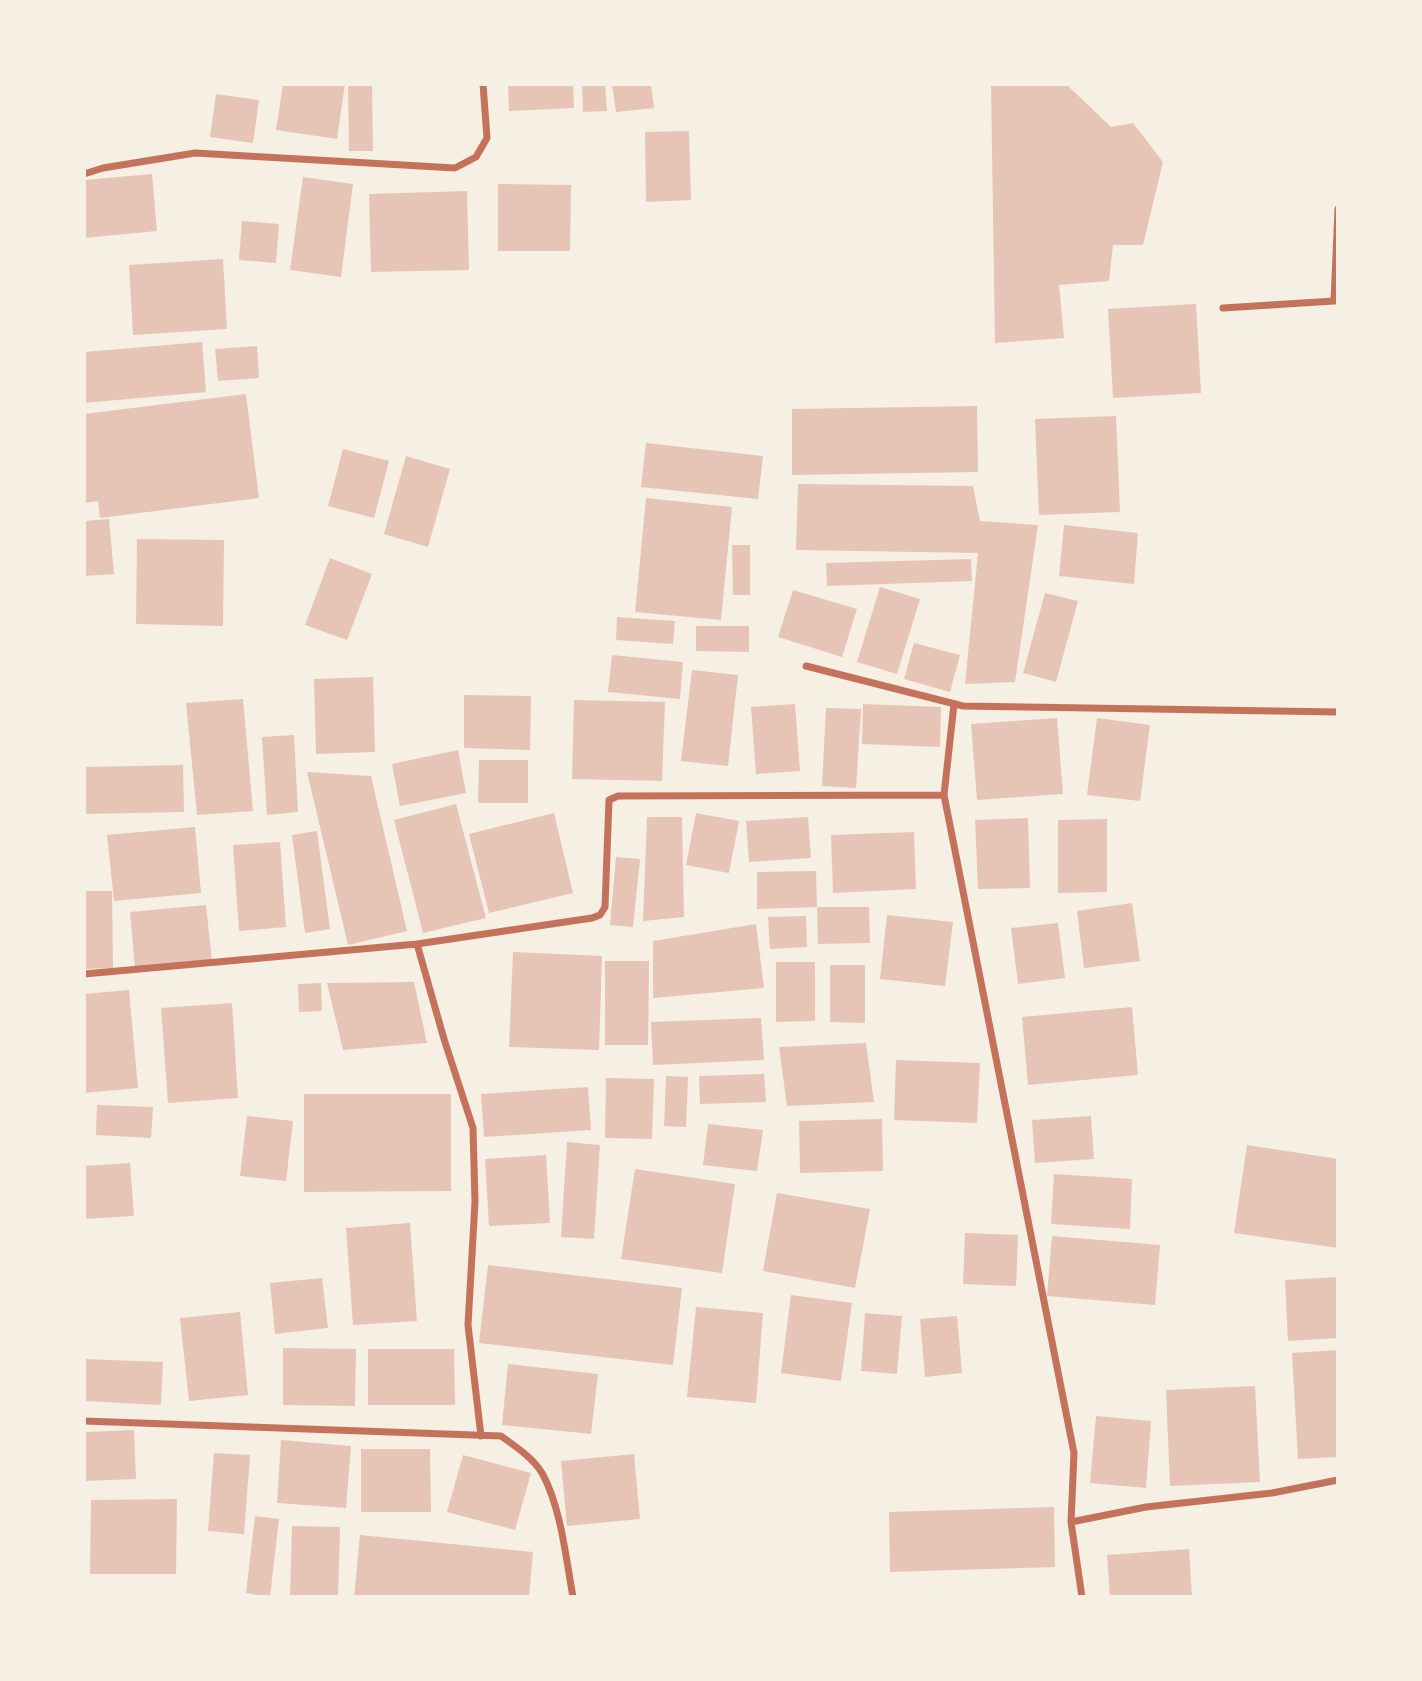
<!DOCTYPE html>
<html>
<head>
<meta charset="utf-8">
<style>
  body { margin:0 }
  #map { position:relative; width:1422px; height:1681px; overflow:hidden; background:#f6efe4; font-family:"PT Serif",serif }
  canvas { display:block }
  .frame { position:absolute; inset:0; border:86px solid #f6efe4; pointer-events:none }
</style>
</head>
<body>
<div id="map">
<canvas width="1422" height="1681"></canvas>
<div class="frame"></div>
</div>
<script>
const c = document.querySelector('canvas').getContext('2d');
c.lineJoin = 'round';
function fill(path, color) { c.fillStyle = color; c.fill(path, 'evenodd'); }
function trace(path, color, width, dash) { c.strokeStyle = color; c.lineWidth = width; c.lineCap = dash ? 'butt' : 'round'; c.setLineDash(dash || []); c.stroke(path); }
const building = new Path2D(`
  M283 84H345L337 139 276 130Z
  M348 84H372L373 151H349Z
  M508 84H573L574 108 509 111Z
  M582 84H605L607 111 583 112Z
  M612 84H651L654 108 616 112Z
  M991 84H1066L1111 127 1133 123 1163 162 1143 245H1113L1109 281 1059 285 1064 338 995 343Z
  M216 94 259 100 253 143 210 137Z
  M689 131 691 200 646 202 645 132Z
  M152 174 157 231 84 238V180Z
  M303 177 353 184 341 277 290 270Z
  M498 184 571 185 570 251H498Z
  M467 191 469 270 371 272 369 194Z
  M242 221 279 224 276 263 239 260Z
  M223 259 227 329 133 335 129 265Z
  M1196 304 1201 393 1113 398 1108 309Z
  M202 342 206 392 84 403V352Z
  M257 346 259 378 218 381 215 349Z
  M246 394 259 498 100 518 98 501 84 503V414Z
  M977 406 978 472 792 475V409Z
  M1116 416 1120 512 1039 515 1035 419Z
  M646 443 763 456 758 499 641 487Z
  M343 449 389 461 374 518 328 506Z
  M406 456 450 469 428 547 384 534Z
  M798 484 973 486 980 521 1038 525 1015 682 965 684 978 553 796 550Z
  M646 498 732 507 721 620 635 612Z
  M109 519 114 574 84 576V521Z
  M1064 525 1138 533 1134 584 1059 576Z
  M137 539 224 540 223 626 136 624Z
  M732 545H750V595H733Z
  M330 558 372 574 347 640 305 625Z
  M971 559 972 581 827 586 826 563Z
  M880 587 920 599 897 674 857 662Z
  M793 590 857 609 842 657 778 637Z
  M1045 593 1078 601 1056 682 1023 673Z
  M617 617 675 621 673 644 616 640Z
  M696 626H749V652L696 651Z
  M914 643 960 655 950 692 904 679Z
  M612 655 683 662 680 699 608 692Z
  M692 670 738 675 728 766 681 761Z
  M373 677 375 752 316 754 314 679Z
  M464 695 531 696 530 750 464 748Z
  M243 699 253 811 197 815 186 703Z
  M574 700 665 702 662 781 572 779Z
  M795 704 800 771 756 774 751 707Z
  M863 704 941 707 940 747 862 744Z
  M826 708 861 709 856 788 822 786Z
  M1057 718 1063 794 977 800 971 724Z
  M1097 718 1150 725 1140 801 1087 795Z
  M294 735 298 812 267 815 262 737Z
  M458 750 466 793 400 806 392 764Z
  M479 760H528V803H478Z
  M183 765 184 812 84 814V767Z
  M307 772 371 776 407 931 348 945Z
  M456 804 486 918 423 933 394 820Z
  M554 813 573 893 489 913 469 834Z
  M696 813 739 821 729 873 686 865Z
  M647 817H682L684 917 643 921Z
  M808 817 811 858 749 862 746 821Z
  M1028 818 1030 888 978 889 975 820Z
  M1107 819V892L1058 893V820Z
  M195 827 201 893 114 901 107 835Z
  M317 831 330 929 305 933 292 835Z
  M914 832 916 889 833 893 831 835Z
  M280 842 286 927 239 931 233 845Z
  M616 857 640 859 633 927 610 925Z
  M816 871 817 907 757 909V872Z
  M84 891H112L113 968 84 969Z
  M1132 903 1140 961 1084 968 1077 911Z
  M206 905 212 961 135 968 130 912Z
  M817 907H869L870 943 818 944Z
  M887 915 953 922 945 986 880 979Z
  M806 916 807 947 770 949 768 917Z
  M1058 923 1065 978 1018 984 1011 928Z
  M756 924 764 988 653 998V941Z
  M513 952 602 956 599 1050 509 1047Z
  M605 961H649L648 1045H605Z
  M776 962H815V1021L776 1022Z
  M830 965H865V1023L830 1022Z
  M414 982 427 1043 343 1050 327 983Z
  M321 983 322 1011 299 1012 298 984Z
  M129 990 138 1088 84 1093V994Z
  M232 1003 238 1098 168 1103 161 1008Z
  M1132 1007 1138 1075 1028 1085 1022 1017Z
  M761 1018 764 1060 653 1065 651 1022Z
  M866 1043 874 1102 787 1106 779 1047Z
  M896 1060 980 1063 977 1123 894 1120Z
  M764 1074 766 1102 700 1104 699 1076Z
  M666 1076 688 1077 686 1127 664 1126Z
  M606 1078 654 1079 652 1139 605 1138Z
  M588 1087 591 1130 484 1137 481 1094Z
  M304 1094H451V1191L304 1192Z
  M97 1105 153 1107 151 1138 96 1135Z
  M247 1116 293 1121 286 1181 240 1176Z
  M1091 1116 1094 1159 1035 1163 1032 1120Z
  M882 1119 883 1171 800 1173 799 1121Z
  M708 1124 763 1130 757 1171 703 1165Z
  M567 1142 600 1145 594 1239 561 1237Z
  M1247 1145 1338 1159V1248L1234 1233Z
  M546 1155 550 1223 489 1226 485 1159Z
  M130 1163 134 1216 84 1219V1166Z
  M635 1169 735 1184 722 1273 621 1259Z
  M1054 1174 1132 1179 1130 1229 1051 1224Z
  M777 1193 870 1209 855 1288 763 1271Z
  M410 1223 417 1321 353 1325 346 1228Z
  M965 1233 1018 1235 1016 1286 963 1284Z
  M1052 1236 1160 1245 1155 1305 1047 1296Z
  M488 1265 682 1288 673 1365 479 1343Z
  M1338 1277V1338L1288 1341 1285 1280Z
  M322 1278 328 1328 275 1334 270 1283Z
  M791 1295 852 1303 841 1381 781 1373Z
  M696 1307 763 1313 756 1403 687 1397Z
  M240 1312 248 1395 189 1401 180 1318Z
  M865 1313 902 1316 897 1374 861 1371Z
  M957 1316 962 1373 925 1377 920 1319Z
  M283 1348 356 1349 355 1406 283 1405Z
  M368 1349H454L455 1405H368Z
  M1338 1350V1457L1298 1459 1292 1353Z
  M84 1359 163 1362 161 1405 84 1401Z
  M508 1364 598 1374 591 1434 502 1425Z
  M1255 1386 1260 1482 1170 1486 1166 1390Z
  M1096 1416 1151 1421 1146 1488 1090 1483Z
  M134 1430 136 1479 84 1481V1432Z
  M281 1440 351 1446 346 1508 277 1503Z
  M361 1449H430L431 1512H361Z
  M214 1453 250 1455 244 1534 208 1531Z
  M634 1454 640 1519 567 1526 561 1461Z
  M463 1455 531 1473 515 1530 447 1512Z
  M177 1499 176 1574H90L91 1500Z
  M1054 1507 1055 1567 890 1572 889 1512Z
  M255 1516 279 1519 270 1597 246 1593Z
  M292 1526 340 1527 338 1597H290Z
  M360 1535 533 1552 529 1597H354Z
  M1189 1549 1192 1597H1110L1107 1555Z`);
const minor = new Path2D(`
  M84 174 103 168 195 153 455 168 476 157 487 138 483 84
  M1338 209 1334 301H1338
  M1223 308 1334 301
  M806 666 963 706 1338 712
  M944 795 1074 1453 1071 1522
  M417 944 444 1039 473 1128 475 1202 468 1325 481 1436
  M84 974 417 944 592 918 600 915 605 907 609 800 618 796 944 795 954 704
  M84 1421 501 1436C515 1446 533 1458 542 1473 561 1507 566 1559 573 1597
  M1082 1597 1071 1522 1146 1507 1272 1493 1338 1480`);
fill(building, '#e6c5b7');
trace(minor, '#c5725c', 7);
</script>
</body>
</html>
